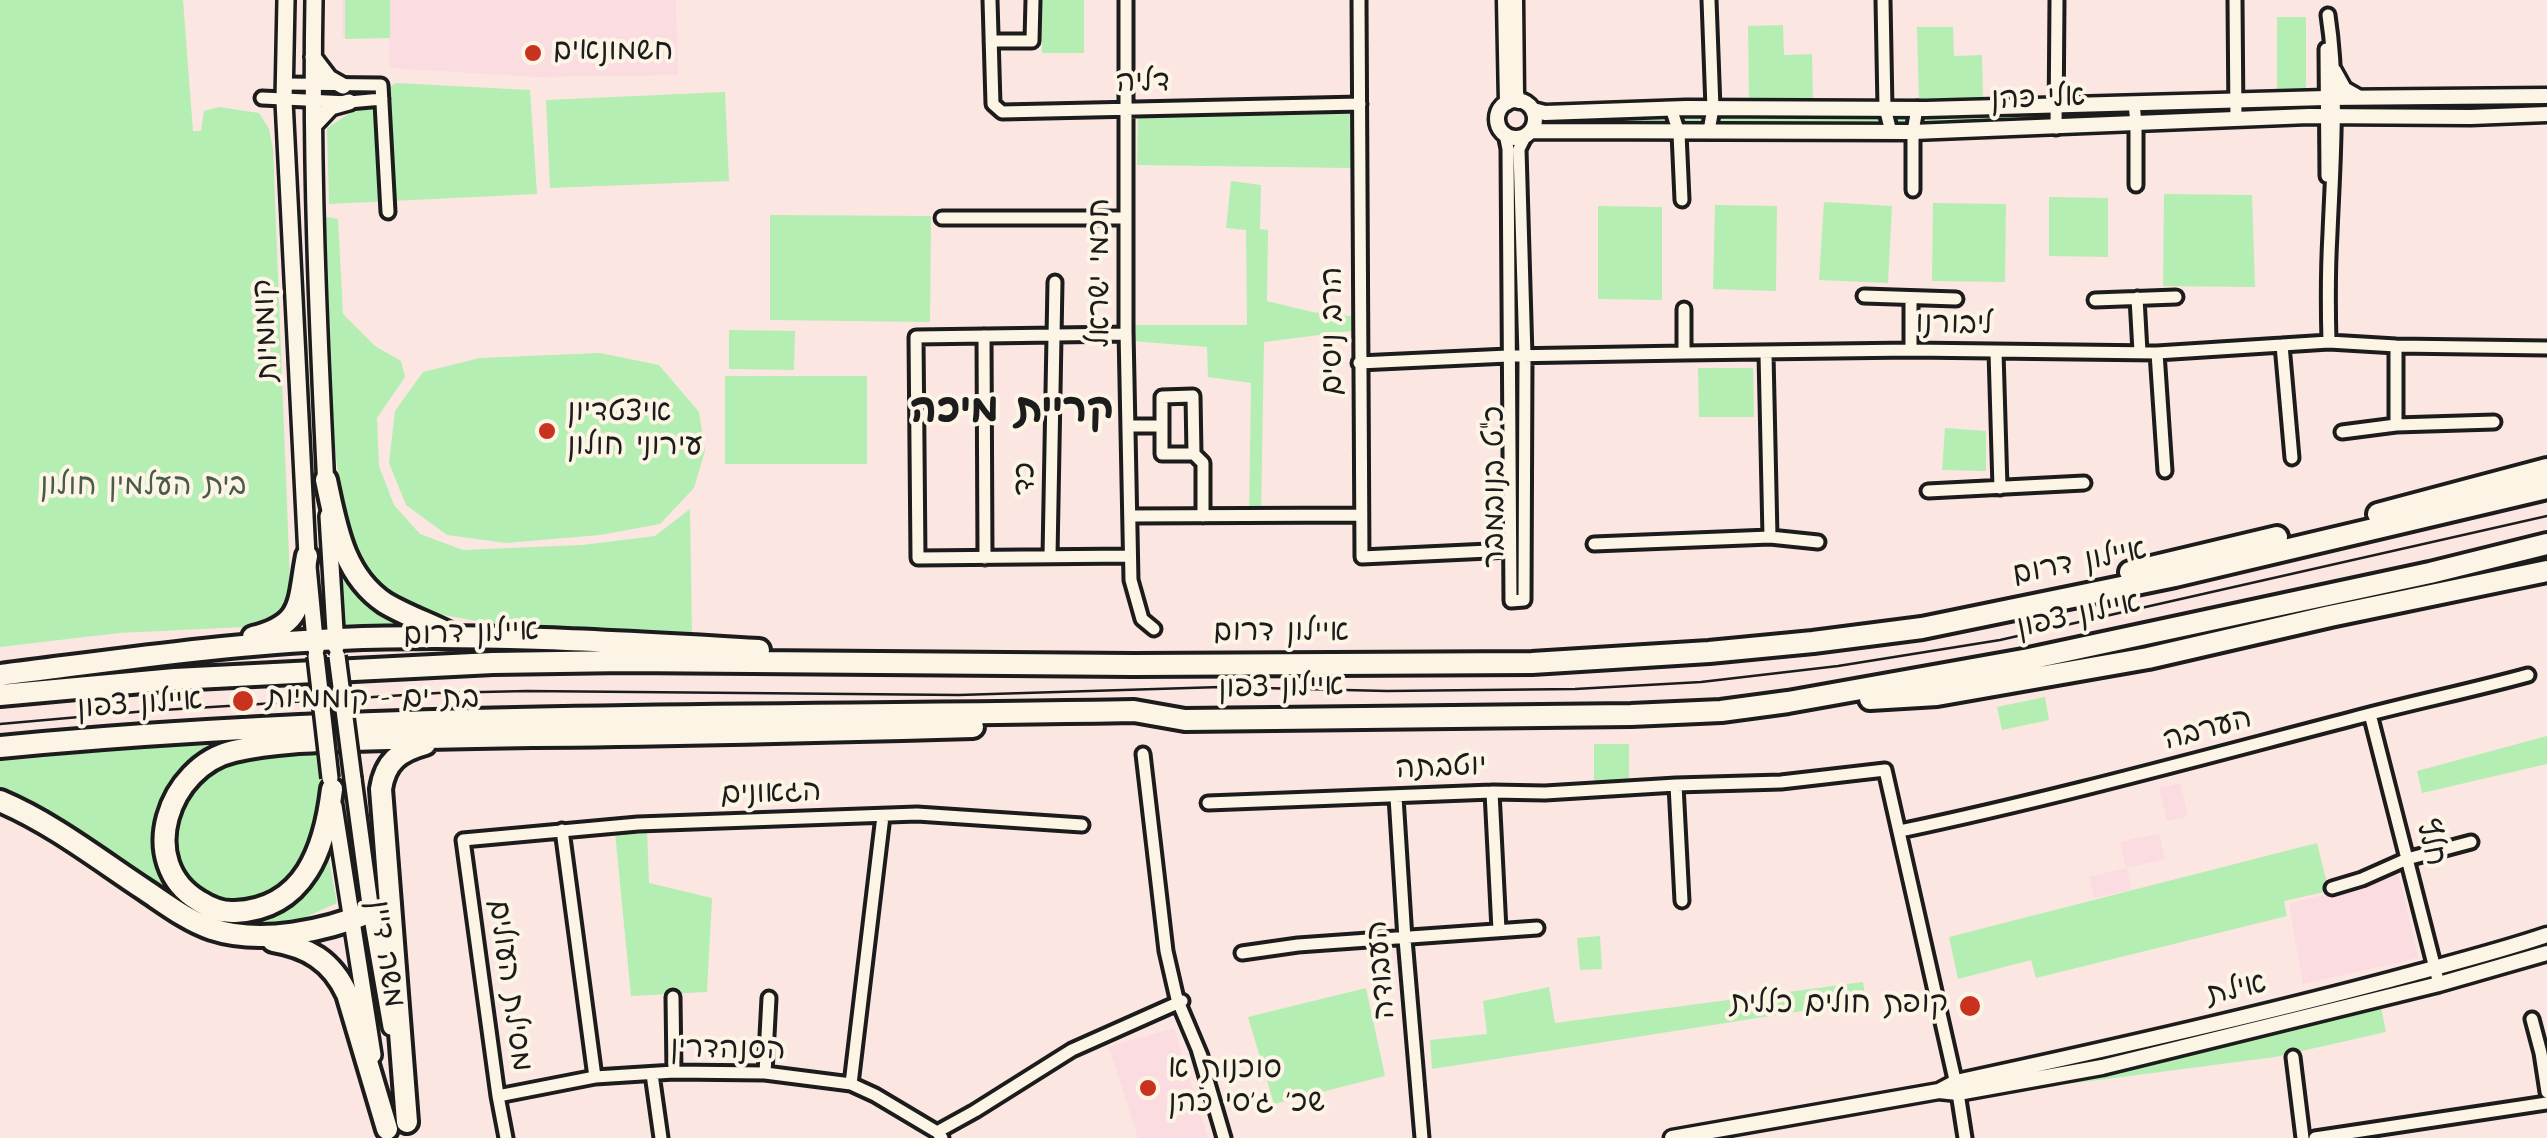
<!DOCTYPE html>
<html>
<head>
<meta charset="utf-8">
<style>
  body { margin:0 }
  canvas { display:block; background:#fbe6e2 }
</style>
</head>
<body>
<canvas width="2547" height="1138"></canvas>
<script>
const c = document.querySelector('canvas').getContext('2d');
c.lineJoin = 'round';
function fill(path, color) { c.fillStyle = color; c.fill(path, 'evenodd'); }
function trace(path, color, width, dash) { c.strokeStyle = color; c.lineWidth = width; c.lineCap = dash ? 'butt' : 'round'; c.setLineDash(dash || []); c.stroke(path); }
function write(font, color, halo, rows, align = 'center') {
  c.font = font + ' "Architects Daughter","Playpen Sans Hebrew",sans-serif'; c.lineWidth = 8; c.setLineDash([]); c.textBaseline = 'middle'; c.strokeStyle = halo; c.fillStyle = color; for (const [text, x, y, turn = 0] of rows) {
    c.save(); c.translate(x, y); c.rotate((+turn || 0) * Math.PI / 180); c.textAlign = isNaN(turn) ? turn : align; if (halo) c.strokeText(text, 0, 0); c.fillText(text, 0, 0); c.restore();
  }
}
const built = new Path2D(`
  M342 0H676L678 75 538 77 389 68V38H342Z
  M2180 783 2188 816 2167 821 2159 788Z
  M2159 833 2165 859 2127 868 2131 890 2094 898 2089 877 2126 868 2120 842Z
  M2398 870 2418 958 2303 984 2289 904 2374 881Z
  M1174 1028 1208 1138H1138L1109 1047Z`);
const green = new Path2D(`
  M0 0H183L193 131H201L204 111 219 107 259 113 269 129 273 149 291 607 265 626 119 633 0 647Z
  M345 0H390V38L345 39Z
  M1041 0H1084V53H1042Z
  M2306 17V90H2277V17Z
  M1783 25 1784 55 1812 54 1813 99 1749 100 1748 26Z
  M1917 27H1953L1954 56 1982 55 1983 100 1919 102Z
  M396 83 530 90 537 194 329 204 327 128Z
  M725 92 729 181 550 188 546 100Z
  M2134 104 2136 123 1544 130 1545 113Z
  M1353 114 1351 168 1137 165 1138 116Z
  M1231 181 1261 185 1260 229 1268 230 1267 301 1312 312 1359 317V330L1264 342 1261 516H1249L1251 383 1208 377 1207 347 1131 341V325H1247L1246 230 1226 228Z
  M2164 194 2252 195 2255 287 2163 286Z
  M2049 197 2108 198V257L2049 256Z
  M1824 202 1892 206 1888 283 1819 280Z
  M1933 203 2006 204 2005 282 1932 281Z
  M1715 205 1777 206 1776 291 1713 289Z
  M1598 206 1662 207V300L1598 299Z
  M770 215 931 216 930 322 770 320Z
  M323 216 338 219 343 314 375 346 401 361 405 377 377 418 379 466 394 505 420 534 463 550 582 545 655 536 690 509 692 636 505 626 420 611 380 588 347 538 331 421Z
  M729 330 795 331 794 370 729 369Z
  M600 353 659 365 699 412 705 451 694 488 660 524 600 535 506 543 447 535 406 505 389 463 395 411 423 372 480 358Z
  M1698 368H1753L1754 417H1699Z
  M725 376H867V464H725Z
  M1945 428 1986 431V471L1942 470Z
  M337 545 344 565 441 631 342 633Z
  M2045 697 2049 720 2002 730 1997 707Z
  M2547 736V764L2422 793 2417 771Z
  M236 739 202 757 160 814 196 909 299 894 328 854 337 903 297 921 256 930 202 920 30 805 0 789V761Z
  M1594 744H1629V787H1594Z
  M318 749 325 788 322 823 294 880 261 901 218 904 182 877 170 834 188 789 232 757Z
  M647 830 649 883 712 898 707 992 631 996 615 832Z
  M2317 843 2329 891 2284 901 2287 916 2036 978 2031 960 1958 979 1949 937Z
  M1600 936 1602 969 1580 970 1577 938Z
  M1863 982 1866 1001 1432 1069 1430 1040 1487 1034 1483 1001 1549 987 1555 1023Z
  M1366 988 1385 1076 1274 1104 1248 1017Z
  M2380 1003 2386 1032 2275 1057 2076 1083 2040 1085Z`);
const minor = new Path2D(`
  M990 0 993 104 1002 112 1360 104
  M1126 0V331L1131 580 1142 619 1154 629
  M1359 0 1362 557 1510 550
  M1883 0 1885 108 1891 132
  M2235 0 2236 119
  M2328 15C2339 88 2333 160 2330 233 2328 269 2328 306 2329 342
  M991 41H1032L1033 0
  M2326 49 2327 176
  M284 84 381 85 388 212
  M262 98 349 102 382 99
  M2134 104 2136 123V185
  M1671 108 1679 133 1682 200
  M2056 128 2057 0
  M1709 131 1713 108 1709 0
  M1505 134 1508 149 1511 601 1524 600 1525 356 1519 149 1525 137
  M1913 190V132L1917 108
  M942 218H1126
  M1864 296 1956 299
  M2137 298 2140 352
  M2095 300 2176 297
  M1684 309V353
  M1126 334 916 337 918 558 1130 556
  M984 336 985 558
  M2282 345 2292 458
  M1911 350V299
  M1996 352 2000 488
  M2157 353 2165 471
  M1766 354 1770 537
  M1359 363 1508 356 1684 353 1911 350 2157 353 2329 342 2396 346 2547 348
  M2396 425V346
  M1128 426H1162V397L1193 396 1194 454 1203 463V516
  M1162 426V454H1194
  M2342 432 2396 425 2494 422
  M1928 491 2084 483
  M1130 516 1361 515
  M1594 544 1770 537 1818 542
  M1050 556 1055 282
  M2370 714 2439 984
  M1143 754 1166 951 1177 999 1201 1056
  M1676 785 1682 901
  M1492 792 1499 930
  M1396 797 1405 939 1422 1138
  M1208 803 1492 792 1545 793 1676 785 1781 782 1885 770 1958 1093 1965 1138
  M562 830 595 1077
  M1900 831C2052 799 2201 758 2351 719 2410 703 2470 691 2528 675
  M2332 888 2362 879 2407 859 2471 842
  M1242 953 1298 945 1537 928
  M673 997 674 1072
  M2532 1019 2541 1053 2547 1092
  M1198 1049 1224 1138
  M2293 1057 2303 1138
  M765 1073 769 998
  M652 1074 661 1138
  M851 1084 883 816
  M498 1096 595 1077 674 1072 765 1073 851 1084 875 1095 937 1132 942 1138
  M937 1132 975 1111 1072 1050 1182 1001
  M506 1138 498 1096 463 840 638 824 917 814 1082 825
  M2315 1138 2547 1103`);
const tertiary = new Path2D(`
  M1505 0 1507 103
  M1515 0 1516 94 1519 101
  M2334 71 2344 89 2358 97
  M1497 119a19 19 0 1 1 38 0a19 19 0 1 1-38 0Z
  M1533 110 1545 113 1686 108 1926 109 2326 98 2547 96
  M1532 131 1913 132 2309 116 2471 117 2547 114
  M1939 1091 1956 1082C2100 1051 2243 1019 2386 981 2440 966 2494 953 2547 935
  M1672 1138 1939 1091 1958 1093 2102 1067 2439 984 2547 953`);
const secondary = new Path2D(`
  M286 0 284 101 307 556 316 650
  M314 0C311 163 318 325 326 488
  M313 57 329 78 343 86
  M314 125 331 107 349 102
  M328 516 336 647
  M353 779 371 912 391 1027
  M334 806 373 1055`);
const motorway = new Path2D(`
  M326 480C336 526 343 575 385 603 405 615 428 623 448 633
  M2378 514 2547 469
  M2130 572 2277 537
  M253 637C305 624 298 602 307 556
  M0 675C113 661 226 644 340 639 480 633 619 642 759 650
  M0 695 175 679 493 663 625 661 1134 665 1532 663 1709 652 1813 642 1922 628 2175 576 2547 488
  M1870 699 1937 695 2148 658 2330 616 2547 571
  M0 747C377 710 756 718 1134 711L1185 720 1631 715 1721 711 1788 702 2029 659 2430 573 2547 544
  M332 789C325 848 305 909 235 912 222 913 210 908 199 901 135 863 168 766 234 751 273 742 314 741 354 740 414 738 475 737 535 736 681 735 827 731 973 727
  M0 801C52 823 98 859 145 890 166 904 188 921 212 929 261 945 325 931 371 912
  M273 941C308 947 332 961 347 994L387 1129
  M407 1122 381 789C385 762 399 751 425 744`);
const rail = new Path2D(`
  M0 724 147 711 438 693 527 691 959 695 1221 687 1387 691 1575 689 1701 682 1838 666 2000 640 2547 516`);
const secondaryBridge = new Path2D(`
  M316 656 330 778
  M337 656 353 779`);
const markers = [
  [533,53,10,"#c8321e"],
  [547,431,10,"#c8321e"],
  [243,701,12,"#c8321e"],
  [1970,1006,12,"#c8321e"],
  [1148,1088,10,"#c8321e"]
];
const poiNames = [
  ["חשמונאים",553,53],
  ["איצטדיון",567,414],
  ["עירוני חולון",567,448],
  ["בת ים - קוממיות",266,701],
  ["קופת חולים כללית",1948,1006,"right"],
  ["סוכנות א",1168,1071],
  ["שכ' ג'סי כהן",1168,1105]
];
const streetNames = [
  ["דליה",1143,84,-1],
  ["אלי כהן",2038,100,-2],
  ["חכמי ישראל",1102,273,-90],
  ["ליבורנו",1954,326,1],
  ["קוממיות",268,330,-93],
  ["הרב ניסים",1335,331,-90],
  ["כד",1027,479,-89],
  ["כ\"ט בנובמבר",1497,487,-90],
  ["איילון דרום",2080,564,-11],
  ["איילון צפון",2079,617,-12],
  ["איילון דרום",1281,634],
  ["איילון דרום",471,635,-2],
  ["איילון צפון",1281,689,-1],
  ["איילון צפון",140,706,-4],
  ["הערבה",2208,731,-15],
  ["יוטבתה",1441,769,-2],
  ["הגאונים",771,795,-2],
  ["חלץ",2429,843,76],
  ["משה דיין",384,954,81],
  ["העבודה",1383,970,-95],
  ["מסילת העולים",508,986,82],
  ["אילת",2237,991,-13],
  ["הסנהדרין",728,1051,1]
];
const parkNames = [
  ["בית העלמין חולון",143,488]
];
const districtNames = [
  ["קריית מיכה",1012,413]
];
fill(built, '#fbdce0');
fill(green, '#b5eeb2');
trace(minor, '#1c1c1c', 19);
trace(tertiary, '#1c1c1c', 21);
trace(secondary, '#1c1c1c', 22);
trace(motorway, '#1c1c1c', 28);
trace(minor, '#fcf5e5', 11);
trace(tertiary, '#fcf5e5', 14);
trace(secondary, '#fcf5e5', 15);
trace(motorway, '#fcf5e5', 20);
trace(rail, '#1c1c1c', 2.5);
trace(secondaryBridge, '#1c1c1c', 22, []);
trace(secondaryBridge, '#fcf5e5', 15);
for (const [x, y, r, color] of markers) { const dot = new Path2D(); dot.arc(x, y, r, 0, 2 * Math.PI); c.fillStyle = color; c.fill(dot); trace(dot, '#fcf5e5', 4); }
write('30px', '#1c1c1c', '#fcf5e5', poiNames, 'left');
write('30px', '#1c1c1c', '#fcf5e5', streetNames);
write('30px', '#4a5b49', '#fcf5e5', parkNames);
write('bold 40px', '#1c1c1c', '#fcf5e5', districtNames);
</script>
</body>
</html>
